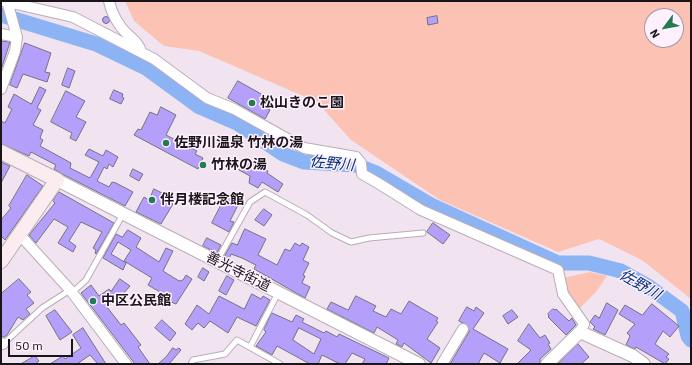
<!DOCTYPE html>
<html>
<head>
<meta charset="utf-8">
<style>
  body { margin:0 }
  #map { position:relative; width:692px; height:365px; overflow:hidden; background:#f1e3f0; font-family:"IBM Plex Sans",sans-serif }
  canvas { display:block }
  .frame { position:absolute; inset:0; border:2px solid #191519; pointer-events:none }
  .north { position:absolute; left:644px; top:8px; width:40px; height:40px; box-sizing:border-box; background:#fef0fd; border:1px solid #a298a2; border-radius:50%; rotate:238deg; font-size:11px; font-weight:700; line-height:16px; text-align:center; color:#191519 }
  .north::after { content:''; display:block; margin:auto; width:14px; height:18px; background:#227c51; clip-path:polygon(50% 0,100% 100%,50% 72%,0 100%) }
  .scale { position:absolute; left:8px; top:339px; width:65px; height:18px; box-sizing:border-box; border:2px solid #191519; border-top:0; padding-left:5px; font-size:12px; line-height:14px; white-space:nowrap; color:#191519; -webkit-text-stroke:3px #fef0fd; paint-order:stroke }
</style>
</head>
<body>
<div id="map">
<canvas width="692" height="365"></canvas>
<div class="frame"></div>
<div class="north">N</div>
<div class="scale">50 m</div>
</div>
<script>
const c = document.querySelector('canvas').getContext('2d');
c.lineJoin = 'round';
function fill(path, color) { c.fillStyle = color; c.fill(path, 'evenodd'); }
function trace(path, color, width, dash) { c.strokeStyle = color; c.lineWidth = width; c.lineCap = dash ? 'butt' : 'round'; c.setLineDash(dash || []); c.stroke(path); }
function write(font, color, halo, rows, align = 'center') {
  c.font = font + ' "IBM Plex Sans","Noto Sans JP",sans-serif'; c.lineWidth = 3; c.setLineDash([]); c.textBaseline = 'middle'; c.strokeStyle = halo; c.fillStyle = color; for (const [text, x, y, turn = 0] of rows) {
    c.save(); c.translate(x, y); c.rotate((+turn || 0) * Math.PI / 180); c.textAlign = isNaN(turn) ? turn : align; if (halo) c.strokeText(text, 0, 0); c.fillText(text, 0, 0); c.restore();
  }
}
const green = new Path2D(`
  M125 1H691V299L642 260 599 239 558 252 440 200 351 140 317 102 199 51 164 46 134 21ZM652 16H676V40H652Z
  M590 272 607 276 596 292 577 311 565 293 563 278Z`);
const river = new Path2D(`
  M1 15 96 44 146 68 198 106 237 123 283 154 304 162 356 165 376 173 431 205 558 263H589L621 271 648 286 682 311 688 336 691 340`);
const building = new Path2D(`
  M437 16 438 23 428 25 427 18Z
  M102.5 20a3.5 3.5 0 1 1 7 0a3.5 3.5 0 1 1-7 0Z
  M1 41 10 42 1 70Z
  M25 43 51 53 45 72 50 73 47 82 23 74 17 88 10 85Z
  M68 68 75 71 69 88 62 85Z
  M238 81 270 99 265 107 270 110 265 119 228 98Z
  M40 87 46 90 37 108 41 110 33 125 43 130 40 138 43 140 40 146 71 163 70 168 90 178 99 162 85 155 89 149 103 156 106 150 118 157 113 167 109 164 107 169 104 167 97 181 109 187 112 182 116 183 133 192 125 206 64 175 54 169 56 165 31 152 29 156 1 144V121L5 123 12 109 8 107 14 94 31 104Z
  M114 90 123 94 122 97 124 98 121 104 110 99Z
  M66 91 85 101 76 117 86 122 76 141 70 138 72 133 51 122Z
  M161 107 176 115 166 135 197 151 195 154 203 158 198 169 134 135 138 129 141 130 150 112 157 115Z
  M244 161 268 171 267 173 283 184 278 192 262 182 258 188 249 183 250 176 239 170Z
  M1 162 10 166 1 183Z
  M133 169 143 174 139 181 130 176Z
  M27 175 43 186 5 240 1 236V220L11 208 9 206Z
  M154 189 168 196 166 200 173 204 161 224 136 212 144 197 149 200Z
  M59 192 114 223 96 254 95 253 96 250 93 248 102 232 81 222 69 241 76 246 73 252 58 243 68 227 54 219 36 243 29 235 55 203 53 201Z
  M226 196 239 203 230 221 234 222 229 232 212 223Z
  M264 209 272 215 264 226 255 220Z
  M433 223 450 235 443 244 427 232Z
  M245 229 266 239 258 255 277 265 285 249 290 251 295 243 300 246 302 243 309 247 303 260 309 263 303 275 305 276 302 283 310 287 305 298 254 269 256 265 242 258 231 254 229 259 224 257 232 243 237 245Z
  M128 230 141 238 136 247 159 262 166 248 173 251 163 271 179 281 183 280 186 275 192 279 176 304 169 301 170 298 148 285 152 278 124 261 131 250 118 242 111 254 126 263 123 270 103 258 116 234 122 237Z
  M207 238 221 245 217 253 203 246Z
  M203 268 209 272 204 281 198 277Z
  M227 276 234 280 226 295 219 291Z
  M19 279 31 292 27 295 34 303 26 309 30 314 23 320 18 317 7 335 4 337H1V294Z
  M120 279 130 286 124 293 107 307 121 325 124 323 141 345 138 347 150 364H135L81 293 91 285 99 296 109 289 111 291Z
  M252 294 261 299 263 296 270 300 256 326 237 317 228 333 210 321 204 328 198 323 192 330 185 324 197 305 209 314 219 296 244 309Z
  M356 296 376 306 373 311 386 317 391 309 401 314 409 301 438 318 436 321 438 322 427 339 440 348 431 363 404 343 402 347 396 344 398 340 377 327 374 333 327 309 331 302 348 310Z
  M607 303 618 310 605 335 593 329 595 327 590 322 595 315 599 318Z
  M652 304 679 326 670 337 663 331 655 344 669 354 666 357 669 359 665 364 636 347 635 349 626 345 630 336 627 333 635 324 619 314 625 305 642 315Z
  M467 307 474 311 476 307 484 313 473 329 508 349 500 363 484 353 478 364H450L469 332 468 326 459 321Z
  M553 309 555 310 556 309 569 321 572 318 576 325 566 335 548 317 549 316 548 314Z
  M55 310 72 332 60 340 46 316Z
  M512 310 518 317 508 324 503 316Z
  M272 313 292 322 296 315 304 319 302 322 324 333 326 331 337 337 339 334 389 358 386 364H362L365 359 352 353 345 364H340L322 355 318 364H310L277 346 272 355 256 346 266 332 264 330ZM299 328 321 339 314 354 293 340Z
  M162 320 176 333 170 341 155 328Z
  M529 324 540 338 545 335 550 343 548 344 551 349 540 359V364H517L531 350 518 341Z
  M83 328 106 364H98L90 355 77 364H50L63 356 65 359 81 348 73 335Z
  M578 344 589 357 581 364H558Z
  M173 348 176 350 179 348 181 350 169 364H158L166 357Z
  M35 356 39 361 35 364H21Z`);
const service = new Path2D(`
  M217 261 250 202 265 192 307 215 332 233 351 242 369 238 423 233
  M2 345 42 308 67 292 75 290 86 280 123 214
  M250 347 278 293
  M191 364 193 360 225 354 237 340 280 364`);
const minor = new Path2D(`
  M3 1 73 17 154 59 207 98 234 109 304 148 356 157 361 163 362 174C383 185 401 198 421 210L558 270 563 294 584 324 580 332
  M109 1C111 11 115 19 121 27 127 36 139 41 141 52
  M1 34 17 37
  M1 89 15 51 17 37 7 1
  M20 235 71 291 126 364
  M1 343 3 344
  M442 364 463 329`);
const tertiary = new Path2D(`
  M57 180 419 364
  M547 364 580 332 633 356 644 364`);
const secondary = new Path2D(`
  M1 152 57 180 1 261`);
const markers = [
  [252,103,4,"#227c51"],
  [166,143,4,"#227c51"],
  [203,165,4,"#227c51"],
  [152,200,4,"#227c51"],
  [93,301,4,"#227c51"]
];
const poiNames = [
  ["松山きのこ園",260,103],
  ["佐野川温泉 竹林の湯",174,143],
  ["竹林の湯",211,165],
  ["伴月楼記念館",160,200],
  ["中区公民館",101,301]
];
const streetNames = [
  ["善光寺街道",238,272,27]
];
const waterNames = [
  ["佐野川",332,164,5],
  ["佐野川",640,285,30]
];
fill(green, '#fcc3b4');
trace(river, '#8cb4f4', 15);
fill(building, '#b4a0fa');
trace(building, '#747281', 1);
trace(service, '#baadba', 7);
trace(minor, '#baadba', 12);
trace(tertiary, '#baadba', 14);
trace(secondary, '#baadba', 16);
trace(service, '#fff', 5);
trace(minor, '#fff', 10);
trace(tertiary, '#fff', 12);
trace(secondary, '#fbecf0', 14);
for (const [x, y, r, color] of markers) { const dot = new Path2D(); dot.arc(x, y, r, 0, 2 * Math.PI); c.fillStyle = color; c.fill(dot); trace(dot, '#fef0fd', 1.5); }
write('bold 14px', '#191519', '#fef0fd', poiNames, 'left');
write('14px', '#191519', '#fef0fd', streetNames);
write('italic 15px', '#043377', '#fef0fd', waterNames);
</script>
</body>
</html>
